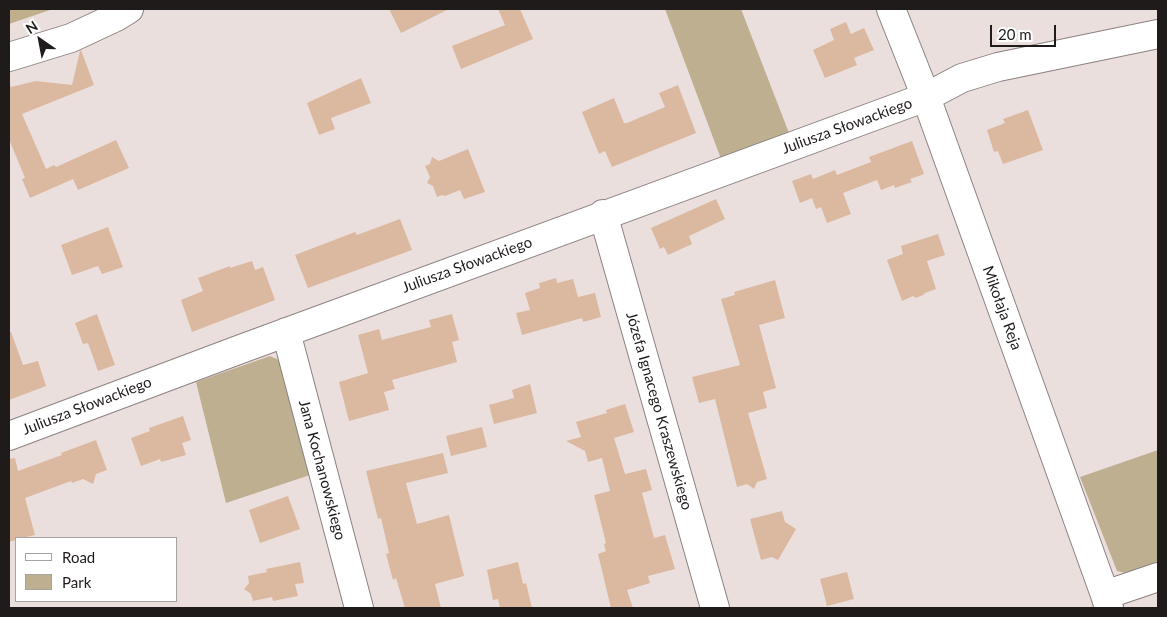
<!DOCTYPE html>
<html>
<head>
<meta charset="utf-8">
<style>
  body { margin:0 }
  #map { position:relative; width:1167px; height:617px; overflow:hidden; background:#ebdfdd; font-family:Lato,sans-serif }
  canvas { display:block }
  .frame { position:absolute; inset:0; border:10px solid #1f1b1a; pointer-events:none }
  .legend { position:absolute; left:15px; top:537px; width:162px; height:65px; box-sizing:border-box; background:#fff; border:1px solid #a5a4a3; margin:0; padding:6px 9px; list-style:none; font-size:15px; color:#1f1b1a }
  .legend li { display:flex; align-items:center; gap:10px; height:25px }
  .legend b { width:25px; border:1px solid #a5a4a3 }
  .north { position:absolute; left:15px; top:15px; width:50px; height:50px; -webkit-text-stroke:4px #fff; paint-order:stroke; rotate:327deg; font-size:14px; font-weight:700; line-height:20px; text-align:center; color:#1f1b1a }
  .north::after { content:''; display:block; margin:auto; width:18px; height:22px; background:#1f1b1a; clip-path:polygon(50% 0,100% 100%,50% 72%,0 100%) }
  .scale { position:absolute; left:990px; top:25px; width:66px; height:22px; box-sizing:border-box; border:2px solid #1f1b1a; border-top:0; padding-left:6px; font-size:15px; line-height:18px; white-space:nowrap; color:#1f1b1a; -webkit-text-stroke:4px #fff; paint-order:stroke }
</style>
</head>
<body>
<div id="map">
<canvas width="1167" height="617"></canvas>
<div class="frame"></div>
<ul class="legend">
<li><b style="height:6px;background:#fff"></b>Road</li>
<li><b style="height:14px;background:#bdaf90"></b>Park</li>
</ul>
<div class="north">N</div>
<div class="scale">20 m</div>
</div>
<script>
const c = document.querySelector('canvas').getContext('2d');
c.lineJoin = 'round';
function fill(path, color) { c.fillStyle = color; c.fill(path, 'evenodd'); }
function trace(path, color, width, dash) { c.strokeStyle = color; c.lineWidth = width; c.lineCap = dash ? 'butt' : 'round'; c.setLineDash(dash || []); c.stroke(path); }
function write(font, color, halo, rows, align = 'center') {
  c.font = font + ' Lato,sans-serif'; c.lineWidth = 4.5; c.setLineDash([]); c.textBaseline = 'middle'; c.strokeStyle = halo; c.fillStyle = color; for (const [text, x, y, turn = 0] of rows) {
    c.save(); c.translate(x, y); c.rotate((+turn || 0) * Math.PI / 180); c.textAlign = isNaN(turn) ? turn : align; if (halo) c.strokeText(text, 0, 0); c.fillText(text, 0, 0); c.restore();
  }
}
const green = new Path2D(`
  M665 9H741L789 133 721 159Z
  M270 356 281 361 310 475 226 503 196 382Z
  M1158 450V567L1134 575 1117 571 1080 477Z`);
const forest = new Path2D(`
  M9 9H53L9 24Z`);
const building = new Path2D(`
  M389 9H449L401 33Z
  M498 9H520L533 39 461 69 452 46 505 25Z
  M846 22 851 34 864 28 874 50 854 58 857 65 825 78 813 50 834 40 830 29Z
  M81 50 94 85 22 114 46 169 54 165 56 167 116 140 129 168 78 190 73 179 30 198 22 179 25 178 9 139V82L11 87 36 81 72 85 80 51Z
  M361 78 371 103 331 118 335 129 319 135 307 103Z
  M678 85 696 133 612 167 605 151 599 154 582 112 614 98 624 123H627L665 107 659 93Z
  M1028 110 1043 150 1003 164 998 151 994 152 987 130 1005 123 1003 119Z
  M912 141 924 174 910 179 912 182 895 188 894 185 881 190 877 180 843 193 851 214 827 223 821 207 816 209 812 198 800 203 792 181 811 174 813 179 835 170 837 175 871 162 869 157Z
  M468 149 485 192 464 199 460 190 445 196 442 195 437 197 433 186 427 183 430 177 425 166 430 164 432 157 439 161Z
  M716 199 725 219 689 236 692 244 668 255 664 247 660 249 651 228Z
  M400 219 412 250 308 288 295 255 355 232 357 235Z
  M108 227 123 267 102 274 98 266 72 275 61 245Z
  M938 234 945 255 927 261 936 289 925 293 923 295 916 298 913 296 902 301 887 260 903 254 901 246Z
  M252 261 255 270 263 267 275 300 192 332 181 300 203 291 198 278 230 266V268Z
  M556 278 557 283 573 279 578 297 595 293 601 317 583 322 582 318 522 335 516 313 530 310 525 293 540 288 539 283Z
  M775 280 785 318 759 325 776 388 763 392 767 408 748 413 767 479 757 482 754 489 747 484 737 487 715 399 699 403 692 377 740 365 721 299 735 295 734 292Z
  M97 314 115 365 98 371 88 343 83 344 75 323Z
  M452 314 459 340 452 342 457 362 392 380 395 389 384 392 389 410 349 421 339 382 368 373 358 335 379 329 382 340 431 327 429 320Z
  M9 332H11L23 365 38 361 46 386 9 400Z
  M530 384 537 413 494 424 489 405 514 398 512 390Z
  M625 404 634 432 614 438 625 474 646 469 652 490 642 493 654 538 665 535 675 569 648 576 650 583 627 590 633 608H611L598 554 606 551 604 544 606 543 594 495 610 491 602 458 588 462 585 451 566 441 581 437 576 422 607 413 606 410Z
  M183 416 191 440 182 443 186 455 161 462 160 459 141 466 131 438 150 431 149 428Z
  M482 427 487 447 451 456 446 436Z
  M96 440 107 470 96 474 93 484 83 479 72 483 71 481 25 498 35 535 22 538H16V540L9 542V459L15 458 18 471 62 455 61 453Z
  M443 453 448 473 406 483 417 524 449 515 464 576 435 584 441 608H405L396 578 393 580 386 554 389 553 381 518 378 519 366 471Z
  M288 496 300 529 260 543 249 510Z
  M782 511 785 522 796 529 778 560 772 557 761 560 750 519Z
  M300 562 304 583 295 584 298 596 273 601 272 597 253 601 251 594 244 589 249 583 248 576 267 572 266 569Z
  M518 562 523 584 526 583 532 608H500L498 599 493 600 487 570Z
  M847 572 854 599 827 606 820 579Z`);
const minor = new Path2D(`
  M891 9 926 97 1105 595 1109 608
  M9 57 71 38 116 17 129 9
  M603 214 715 608
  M286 332 359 608
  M9 436C314 321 620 208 926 97L962 78 998 67 1158 34
  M1105 595 1158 577`);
const streetNames = [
  ["Juliusza Słowackiego",847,126,-20],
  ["Juliusza Słowackiego",467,265,-20],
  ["Mikołaja Reja",1002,308,70],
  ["Juliusza Słowackiego",87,406,-21],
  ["Józefa Ignacego Kraszewskiego",659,411,74],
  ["Jana Kochanowskiego",322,470,75]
];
fill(green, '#bdaf90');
fill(forest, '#c0af8c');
fill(building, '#dbb8a0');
trace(minor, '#8c8280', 30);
trace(minor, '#fff', 28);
write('15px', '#1f1b1a', '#fff', streetNames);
</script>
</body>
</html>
